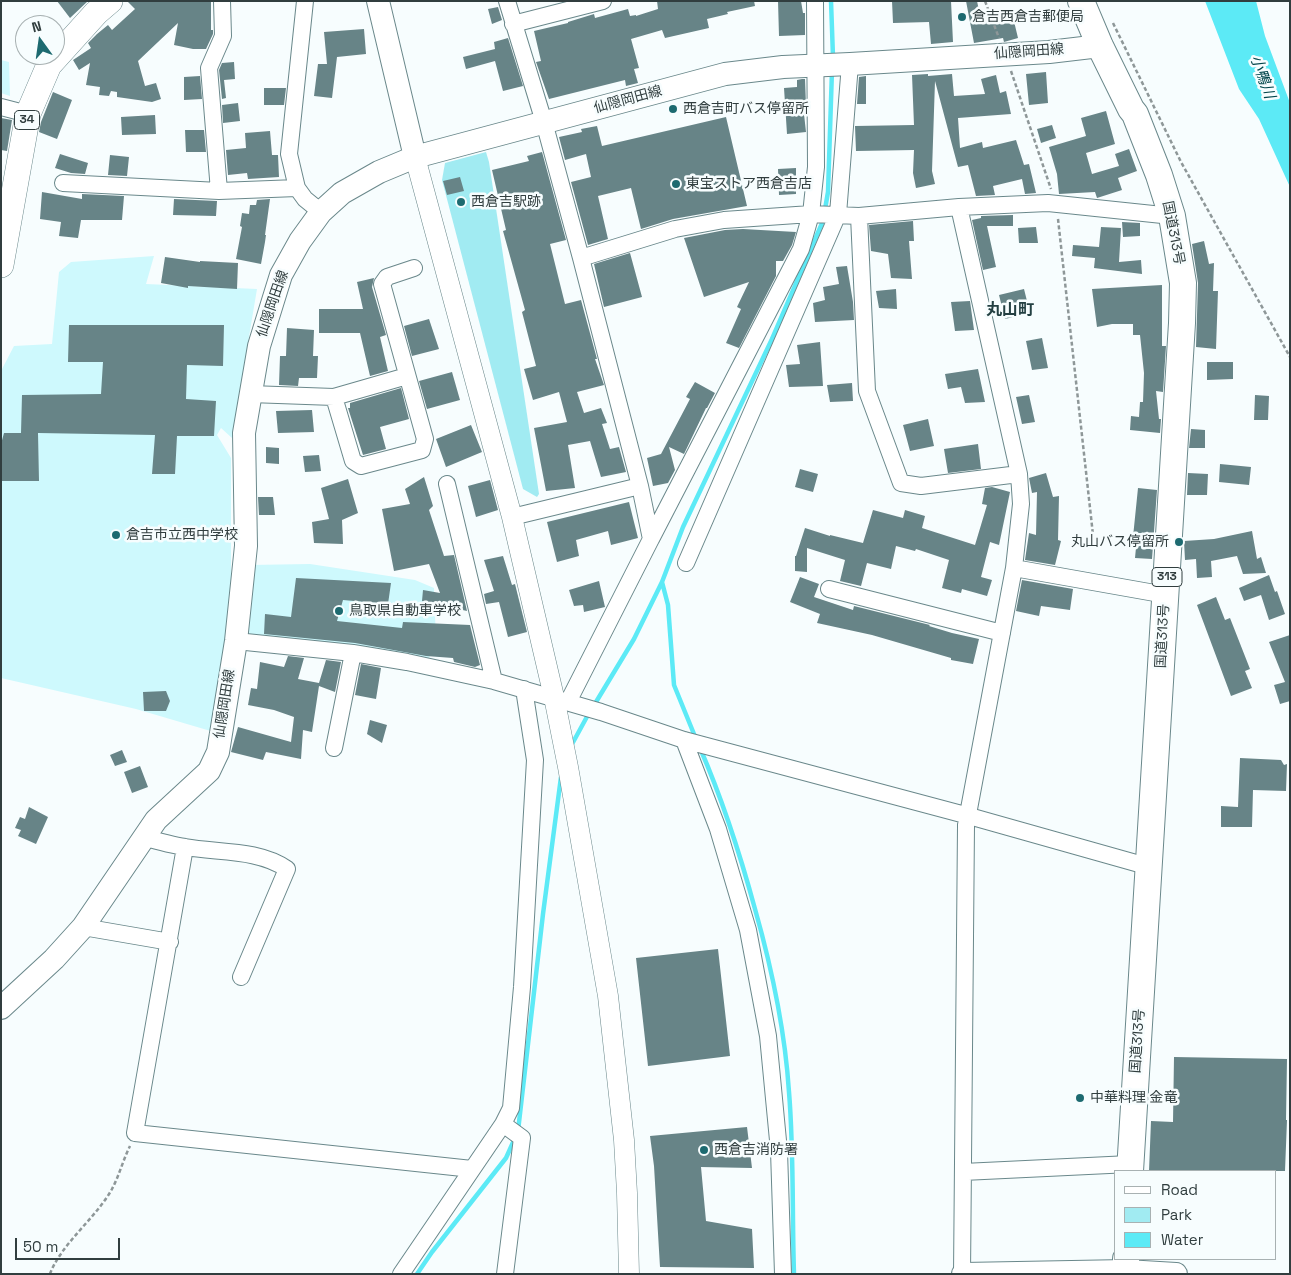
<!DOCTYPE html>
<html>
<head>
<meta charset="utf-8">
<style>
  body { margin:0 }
  #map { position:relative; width:1291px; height:1275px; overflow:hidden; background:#f7fdfe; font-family:"Space Grotesk",sans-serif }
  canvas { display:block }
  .frame { position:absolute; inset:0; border:2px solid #313e3f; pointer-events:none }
  .legend { position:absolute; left:1114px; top:1170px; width:162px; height:90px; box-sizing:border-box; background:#f7fdfe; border:1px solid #a8b1b2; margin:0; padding:6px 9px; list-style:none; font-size:15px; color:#313e3f }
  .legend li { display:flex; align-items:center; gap:10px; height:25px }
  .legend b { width:25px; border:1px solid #a8b1b2 }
  .north { position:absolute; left:15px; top:15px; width:50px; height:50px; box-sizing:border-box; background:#f7fdfe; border:1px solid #a8b1b2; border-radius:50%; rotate:346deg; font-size:14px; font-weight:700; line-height:20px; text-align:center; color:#313e3f }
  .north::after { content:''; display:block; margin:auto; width:18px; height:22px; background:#1d6a70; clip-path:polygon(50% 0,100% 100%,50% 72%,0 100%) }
  .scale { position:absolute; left:15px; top:1238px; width:105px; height:22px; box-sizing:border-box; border:2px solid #313e3f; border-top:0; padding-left:6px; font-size:15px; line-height:18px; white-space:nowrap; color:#313e3f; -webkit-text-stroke:4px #f7fdfe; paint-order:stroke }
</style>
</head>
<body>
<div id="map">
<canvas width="1291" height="1275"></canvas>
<div class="frame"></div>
<ul class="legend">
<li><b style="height:6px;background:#fff"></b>Road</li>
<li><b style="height:14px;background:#a1ebf2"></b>Park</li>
<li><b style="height:14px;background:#5ceaf6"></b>Water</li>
</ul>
<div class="north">N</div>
<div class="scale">50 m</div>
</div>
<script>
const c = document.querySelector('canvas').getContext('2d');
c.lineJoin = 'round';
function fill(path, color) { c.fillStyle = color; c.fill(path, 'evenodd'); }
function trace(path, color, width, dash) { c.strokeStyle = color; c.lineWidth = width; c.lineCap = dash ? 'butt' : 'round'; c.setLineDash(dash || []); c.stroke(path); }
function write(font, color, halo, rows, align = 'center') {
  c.font = font + ' "Space Grotesk","Noto Sans JP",sans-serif'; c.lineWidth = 5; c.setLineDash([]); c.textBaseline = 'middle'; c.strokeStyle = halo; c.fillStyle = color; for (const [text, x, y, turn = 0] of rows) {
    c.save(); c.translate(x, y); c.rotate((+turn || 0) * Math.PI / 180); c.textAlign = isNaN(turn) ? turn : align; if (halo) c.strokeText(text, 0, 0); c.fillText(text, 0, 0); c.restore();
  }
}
const built = new Path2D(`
  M1 60 9 62 10 96 1 93Z
  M154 256 146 284 257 289 232 438 221 428 217 435 231 458V612L214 732 136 709 1 678V371L14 346 52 344 59 272 71 262Z
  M310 564 415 580 434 588 436 641 427 663 245 637 249 565Z`);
const green = new Path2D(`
  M486 152 489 162 539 494 537 497 523 489 442 180 445 163Z`);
const water = new Path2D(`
  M1205 1H1256L1265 36 1290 103V187L1259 119 1239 89Z`);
const stream = new Path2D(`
  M831 1 833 57
  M662 582 668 605 674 685 696 739
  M593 707 634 639 662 582 683 527 772 339 823 221 828 192 832 70
  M571 746 589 713
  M700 748C723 801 740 854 755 909 772 969 785 1030 789 1092 794 1152 792 1213 794 1274
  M518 1131 543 914 561 777
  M417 1274 432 1252 506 1158 515 1138`);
const building = new Path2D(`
  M57 1H88L70 18Z
  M127 1H211V30H213V34L206 49H193L174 45 178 23 138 61 145 86 156 83 161 99 152 102 117 97V92L111 91 109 96 99 95 100 87 86 85 90 63 79 70 73 60 91 48 88 43 97 34 108 25 112 30 135 9Z
  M657 1H754L755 6 727 12 728 14 707 19 709 28 665 38 662 30 631 39 639 68 634 69 638 83 626 86 625 80 549 99 536 62 541 61 534 31 568 23V22L594 14 595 18 628 9 630 16 636 15V16L658 9Z
  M778 1H801L803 13H805V35L779 36Z
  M892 1H951L953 42 931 44 929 22 893 23Z
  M966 1H977L981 20 1012 13 1018 38 1004 42 1003 38 974 43Z
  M498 7 502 20 492 24 488 9Z
  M364 29 366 54 337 57 332 98 314 96 318 64H327L324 32Z
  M508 38 523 86 503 91 495 61 466 69 463 57 495 49 494 42Z
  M234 62 235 79 224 80 226 98 222 99 219 70 222 63Z
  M1046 72 1048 103 1029 105 1026 74Z
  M928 74V76L952 74 954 96 985 94 981 79 996 75 1000 93 1006 91 1011 114 958 118 960 148 982 142 983 148 1016 140 1024 165 1029 164 1036 193 1025 194 1022 179 993 186 995 195 976 196 968 165 958 167 935 81 932 171 935 184 916 188 913 173 914 150 856 151 855 126 914 125 912 75Z
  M200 76 202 99 184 100V77Z
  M866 76V104H857L859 77Z
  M802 79H805L806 105H803L806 132 787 134 784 88 797 87V80Z
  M264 88H286L284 105H264Z
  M53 92 72 100 57 139 39 132 41 122Z
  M238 103 240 121 223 123 222 105Z
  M1106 111 1115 144 1086 153 1092 174 1119 166 1115 154 1129 149 1137 171 1118 178 1122 190 1097 198 1095 192 1059 194 1057 174 1049 147 1086 136 1081 118Z
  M155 115 156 134 122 135 121 117Z
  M726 117 747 206 673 219 641 229 631 188 598 196 608 239 588 245 571 182 591 177 586 154 565 160 559 137 582 132 581 129 597 126 602 146Z
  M1 118 12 120 7 151 1 150Z
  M1052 125 1056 138 1041 143 1037 129Z
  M185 130H204L206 152H186Z
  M270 131 272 155H278L279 177 248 179 247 173 228 175 226 150 246 148 245 133Z
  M542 152 566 240 550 244 565 304 581 300 597 359H595L604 385 577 392 584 413 601 408 607 423 602 424 610 449 619 447 626 472 601 477 590 441 568 445 575 488 546 491 534 428 567 422 559 392 533 400 524 369 536 366 522 312 525 310 503 231 506 230 492 170 529 161 527 156Z
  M60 154 88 163 85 174 71 173 55 168Z
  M110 155 129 157 127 176 108 175Z
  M796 168V194L779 195 778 169Z
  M460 177 464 191 447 195 443 181Z
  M42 192 82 199V194L124 196 122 220H81L78 238 59 236 61 222 40 219Z
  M174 199 217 201 216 216 173 215Z
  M270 199 265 235H266L265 242 261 264 236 259 242 227 240 226 242 213 249 214 250 205H256L257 200Z
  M1013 215V226H987L996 267 983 270 972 220 981 218V216Z
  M913 221 914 241H909L912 279 891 278 888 254 871 251 869 225Z
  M1122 222 1140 223V236L1123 237Z
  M1036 227 1038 243H1019L1018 228Z
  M1101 227 1121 228 1119 262 1141 260 1142 274 1094 268 1095 258 1072 256 1073 245 1099 247Z
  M743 229 796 232 792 245 783 261H776V276L739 348 726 343 741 309 737 307 749 282 704 297 684 238 725 230Z
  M1204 241 1209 264 1214 263 1213 291H1218L1216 349 1196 347 1198 283 1192 244Z
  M630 253 642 297 604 307 594 264Z
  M165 257 200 262V261L238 263 237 289 188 286V288L161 283Z
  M847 266 853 302 854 320 815 322 813 303 825 300 823 287 839 284 836 267Z
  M374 278 372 287 386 335 380 337 388 371 370 376 360 333H319V309H363L357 282Z
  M1162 285V346H1166L1163 392 1156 391 1159 419H1161L1160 433 1130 430 1131 416 1139 417 1140 402H1143L1144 373 1140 335H1133V324H1112L1097 327 1092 289Z
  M896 289 897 309 879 308 876 291Z
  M1024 289 1030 313 1005 319 999 295Z
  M970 301 974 330 955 331 951 302Z
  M429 319 439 349 412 356 404 326Z
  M69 325H224L223 366 187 365 186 399 216 401 214 436H177L175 474H152L155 435 38 433 39 481H1V444L4 433H21L22 395 101 394 103 362H68Z
  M287 328 314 330 313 356H318L317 378H299L298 386 279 385 280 356H286Z
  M1042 338 1048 368 1032 370 1026 341Z
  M820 342 823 386 789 387 786 365 800 364 797 345Z
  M1207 362H1233V379L1207 380Z
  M978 369 985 402 965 403 961 387 948 389 945 374Z
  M452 372 460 400 427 409 419 381Z
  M695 382 715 393 707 408H706L684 454 669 447 675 470 668 483 653 486 647 458 661 454 690 399 686 397Z
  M852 383 853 401 830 402 827 385Z
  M401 388 409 419 380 427 386 449 363 455 348 408H350V403Z
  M1029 395 1035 422 1022 424 1016 397Z
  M1255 395 1269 396 1268 420H1254Z
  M312 410 314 432 278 433 276 411Z
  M928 419 934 446 910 451 903 425Z
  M471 425 482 452 446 467 436 439Z
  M1191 429 1205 430V448H1189Z
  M978 444 981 469 948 473 944 449Z
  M266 447 279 448V464L266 463Z
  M319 455 321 471 305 472 303 456Z
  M1220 464 1251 467 1249 485 1219 482Z
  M800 469 818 474 813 492 795 487Z
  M1046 473 1053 497 1059 496 1058 540 1061 541 1055 565 1025 560 1029 533 1036 535 1037 492 1032 493 1029 478Z
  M1188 473 1208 474 1207 495H1187Z
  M424 477 433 506 429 510 444 556 454 555 467 611 422 601 423 590 440 593 429 564 394 571 382 509 410 504 405 489Z
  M348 479 358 513 342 520 343 544 314 543 312 522 329 519 321 488Z
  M490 480 498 510 476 517 468 486Z
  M992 487 1010 492 999 545 990 542 981 577 992 580 987 596 962 589 961 593 942 588 949 560 916 549 915 551 896 546 891 569 867 563 861 586 840 581 845 560 807 548V572L795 571V556H796L805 528 830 536V535L863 543 873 510 903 518 905 510 925 516 922 528 975 545 987 505 982 504 985 488Z
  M1138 488 1157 490 1152 559 1135 558 1137 537H1133Z
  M258 497H273L275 515H259Z
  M629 502 638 538 611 545 608 531 576 540 579 556 557 562 547 522Z
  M1252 531 1257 559 1261 557 1266 573 1243 574 1237 556 1211 561 1212 577 1197 578 1196 559 1185 560 1184 541 1214 539Z
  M503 556 512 585 515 584 527 632 508 637 499 602 486 604 484 594 494 591 484 560Z
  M1269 575 1275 592 1277 591 1285 614 1269 620 1261 595 1244 601 1239 588Z
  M800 577 819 584 814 597 853 610 854 606 930 625 929 626 952 633 979 639 973 664 951 660V658L872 635 817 623 820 614 790 602Z
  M296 578 391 583 388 604 343 600 337 621 402 628 403 622 470 625 480 665 475 667 454 662 453 658 426 656 355 643 264 634 265 614 291 617Z
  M1022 580 1073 589 1070 610 1041 606 1039 616 1016 611Z
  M599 581 605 607 584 612 583 605 574 606 569 590Z
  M1216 597 1225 620 1230 618 1250 669 1245 671 1252 688 1231 696 1197 605Z
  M1290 635V701L1280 704 1274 685 1285 682 1269 642Z
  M288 656 304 658 298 679 319 683 326 660 341 662 335 692 319 686 312 732 303 730 301 759 266 752 263 760 231 752 238 727 291 742 294 717 274 710 248 705 251 688 257 689 260 662 284 667Z
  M361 664 381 668 376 699 355 695Z
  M166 691 170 701 166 711H144L143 692Z
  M370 720 387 725 382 743 367 734Z
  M122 750 127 762 115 766 110 755Z
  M1240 758 1281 760 1284 765 1287 764 1286 791 1253 790 1252 827H1221V806L1238 807Z
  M140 766 148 787 132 793 124 772Z
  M29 807 48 817 36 844 18 836 21 830 15 828 20 817 25 819Z
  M718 949 730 1056 648 1066 636 958Z
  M1174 1057 1287 1059 1286 1120H1287L1285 1171H1149L1151 1121 1173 1122Z
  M747 1127 752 1168 701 1167 706 1221 752 1229 754 1268 660 1267 654 1166 650 1136Z`);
const path = new Path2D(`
  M985 1 999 38
  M1113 23 1181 162 1290 357
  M1011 71 1051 189
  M1058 219 1093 535
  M50 1274C61 1244 96 1218 112 1189 119 1176 123 1160 130 1146`);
const minor = new Path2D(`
  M305 1 289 154 297 188 305 199 321 212
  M507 1 544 122 581 258 640 486 651 539 568 702
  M513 24 603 1
  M1 107 28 114
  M63 183 219 191 297 188
  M219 191 209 68 223 36 222 1
  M959 207 1019 474
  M859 216 867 391 901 483 921 486 1019 474 1021 504 1014 568 966 825 962 1274
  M581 258 675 229 724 220 811 214 859 216 959 207 1048 203 1172 216
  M250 394 334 397 407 376
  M334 397 353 461 361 466 422 450 425 439 382 284 387 277 414 268
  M447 484 494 681
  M512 517 640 486
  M651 539 801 249 811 214 816 167 815 1
  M686 563 838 214 850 64
  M1014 568 1166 595
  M829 589 1002 633
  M236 641 353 653 407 662 494 681 601 712 684 740 969 816 1150 867
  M684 740 718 829 748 930 768 1036 779 1151 783 1274
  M334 748 353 653
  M143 837C157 841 171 845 185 847 218 853 258 849 287 869L241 977
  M185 847 135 1133 472 1169
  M83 927 170 942
  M503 1124 522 1138 505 1274
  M963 1172 1130 1164
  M401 1274 503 1124 511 1108 522 987 535 760 524 689`);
const tertiary = new Path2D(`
  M415 157 512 517 554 697 568 767 608 996 624 1140 627 1193 629 1274`);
const secondary = new Path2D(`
  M378 1 415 157
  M1 1008 54 959 83 927 156 820 209 771 218 752 236 641 246 546 244 433 259 346 281 275 300 241 321 212 342 193 379 172 415 157 725 74 783 67 850 64 1049 52 1100 46
  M963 1274 1126 1271 1176 1274`);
const primary = new Path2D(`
  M1 265 28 114 49 65 96 13 110 1`);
const trunk = new Path2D(`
  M1081 1 1100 46 1131 109 1135 114 1159 175 1172 216 1183 283 1182 323 1130 1171
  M1126 1274V1259`);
const markers = [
  [962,17,5,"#1d6a70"],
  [673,109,5,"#1d6a70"],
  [676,184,5,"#1d6a70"],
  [461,202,5,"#1d6a70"],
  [116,535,5,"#1d6a70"],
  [1179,542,5,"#1d6a70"],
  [339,611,5,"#1d6a70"],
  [1080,1098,5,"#1d6a70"],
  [704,1150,5,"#1d6a70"]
];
const shields = [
  [27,120,25],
  [1167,577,30]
];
const shieldNames = [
  ["34",27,120],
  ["313",1167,577]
];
const poiNames = [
  ["倉吉西倉吉郵便局",972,17],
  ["西倉吉町バス停留所",683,109],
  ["東宝ストア西倉吉店",686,184],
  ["西倉吉駅跡",471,202],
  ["倉吉市立西中学校",126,535],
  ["丸山バス停留所",1169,542,"right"],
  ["鳥取県自動車学校",349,611],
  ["中華料理 金竜",1090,1098],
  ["西倉吉消防署",714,1150]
];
const streetNames = [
  ["仙隠岡田線",1029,52,-4],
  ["仙隠岡田線",628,100,-15],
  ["国道313号",1173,233,79],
  ["仙隠岡田線",273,304,-71],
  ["国道313号",1163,636,-87],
  ["仙隠岡田線",225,704,-81],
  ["国道313号",1138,1041,-86]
];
const waterNames = [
  ["小鴨川",1262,77,70]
];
const quarterNames = [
  ["丸山町",1010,311]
];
fill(built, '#cef9fd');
fill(green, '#a1ebf2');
fill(water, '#5ceaf6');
trace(stream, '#5ceaf6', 4.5);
fill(building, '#678487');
trace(minor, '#6a888b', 18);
trace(tertiary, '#6a888b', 21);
trace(secondary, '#6a888b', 24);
trace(primary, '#6a888b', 26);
trace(trunk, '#6a888b', 28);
trace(path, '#8e9798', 2.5, [4, 2.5]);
trace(minor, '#fff', 16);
trace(tertiary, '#fff', 20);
trace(secondary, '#fff', 22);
trace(primary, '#fff', 25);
trace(trunk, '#fff', 26);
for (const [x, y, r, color] of markers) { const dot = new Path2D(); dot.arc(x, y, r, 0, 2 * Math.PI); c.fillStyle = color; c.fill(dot); trace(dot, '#f7fdfe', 2); }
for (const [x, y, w] of shields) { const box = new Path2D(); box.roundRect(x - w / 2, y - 9.5, w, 19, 4); c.fillStyle = '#f7fdfe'; c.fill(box); trace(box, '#313e3f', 1); }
write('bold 12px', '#313e3f', null, shieldNames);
write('14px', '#313e3f', '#f7fdfe', poiNames, 'left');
write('14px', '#313e3f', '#f7fdfe', streetNames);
write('italic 15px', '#00454a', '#f7fdfe', waterNames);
write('bold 16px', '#244042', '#f7fdfe', quarterNames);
</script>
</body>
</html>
